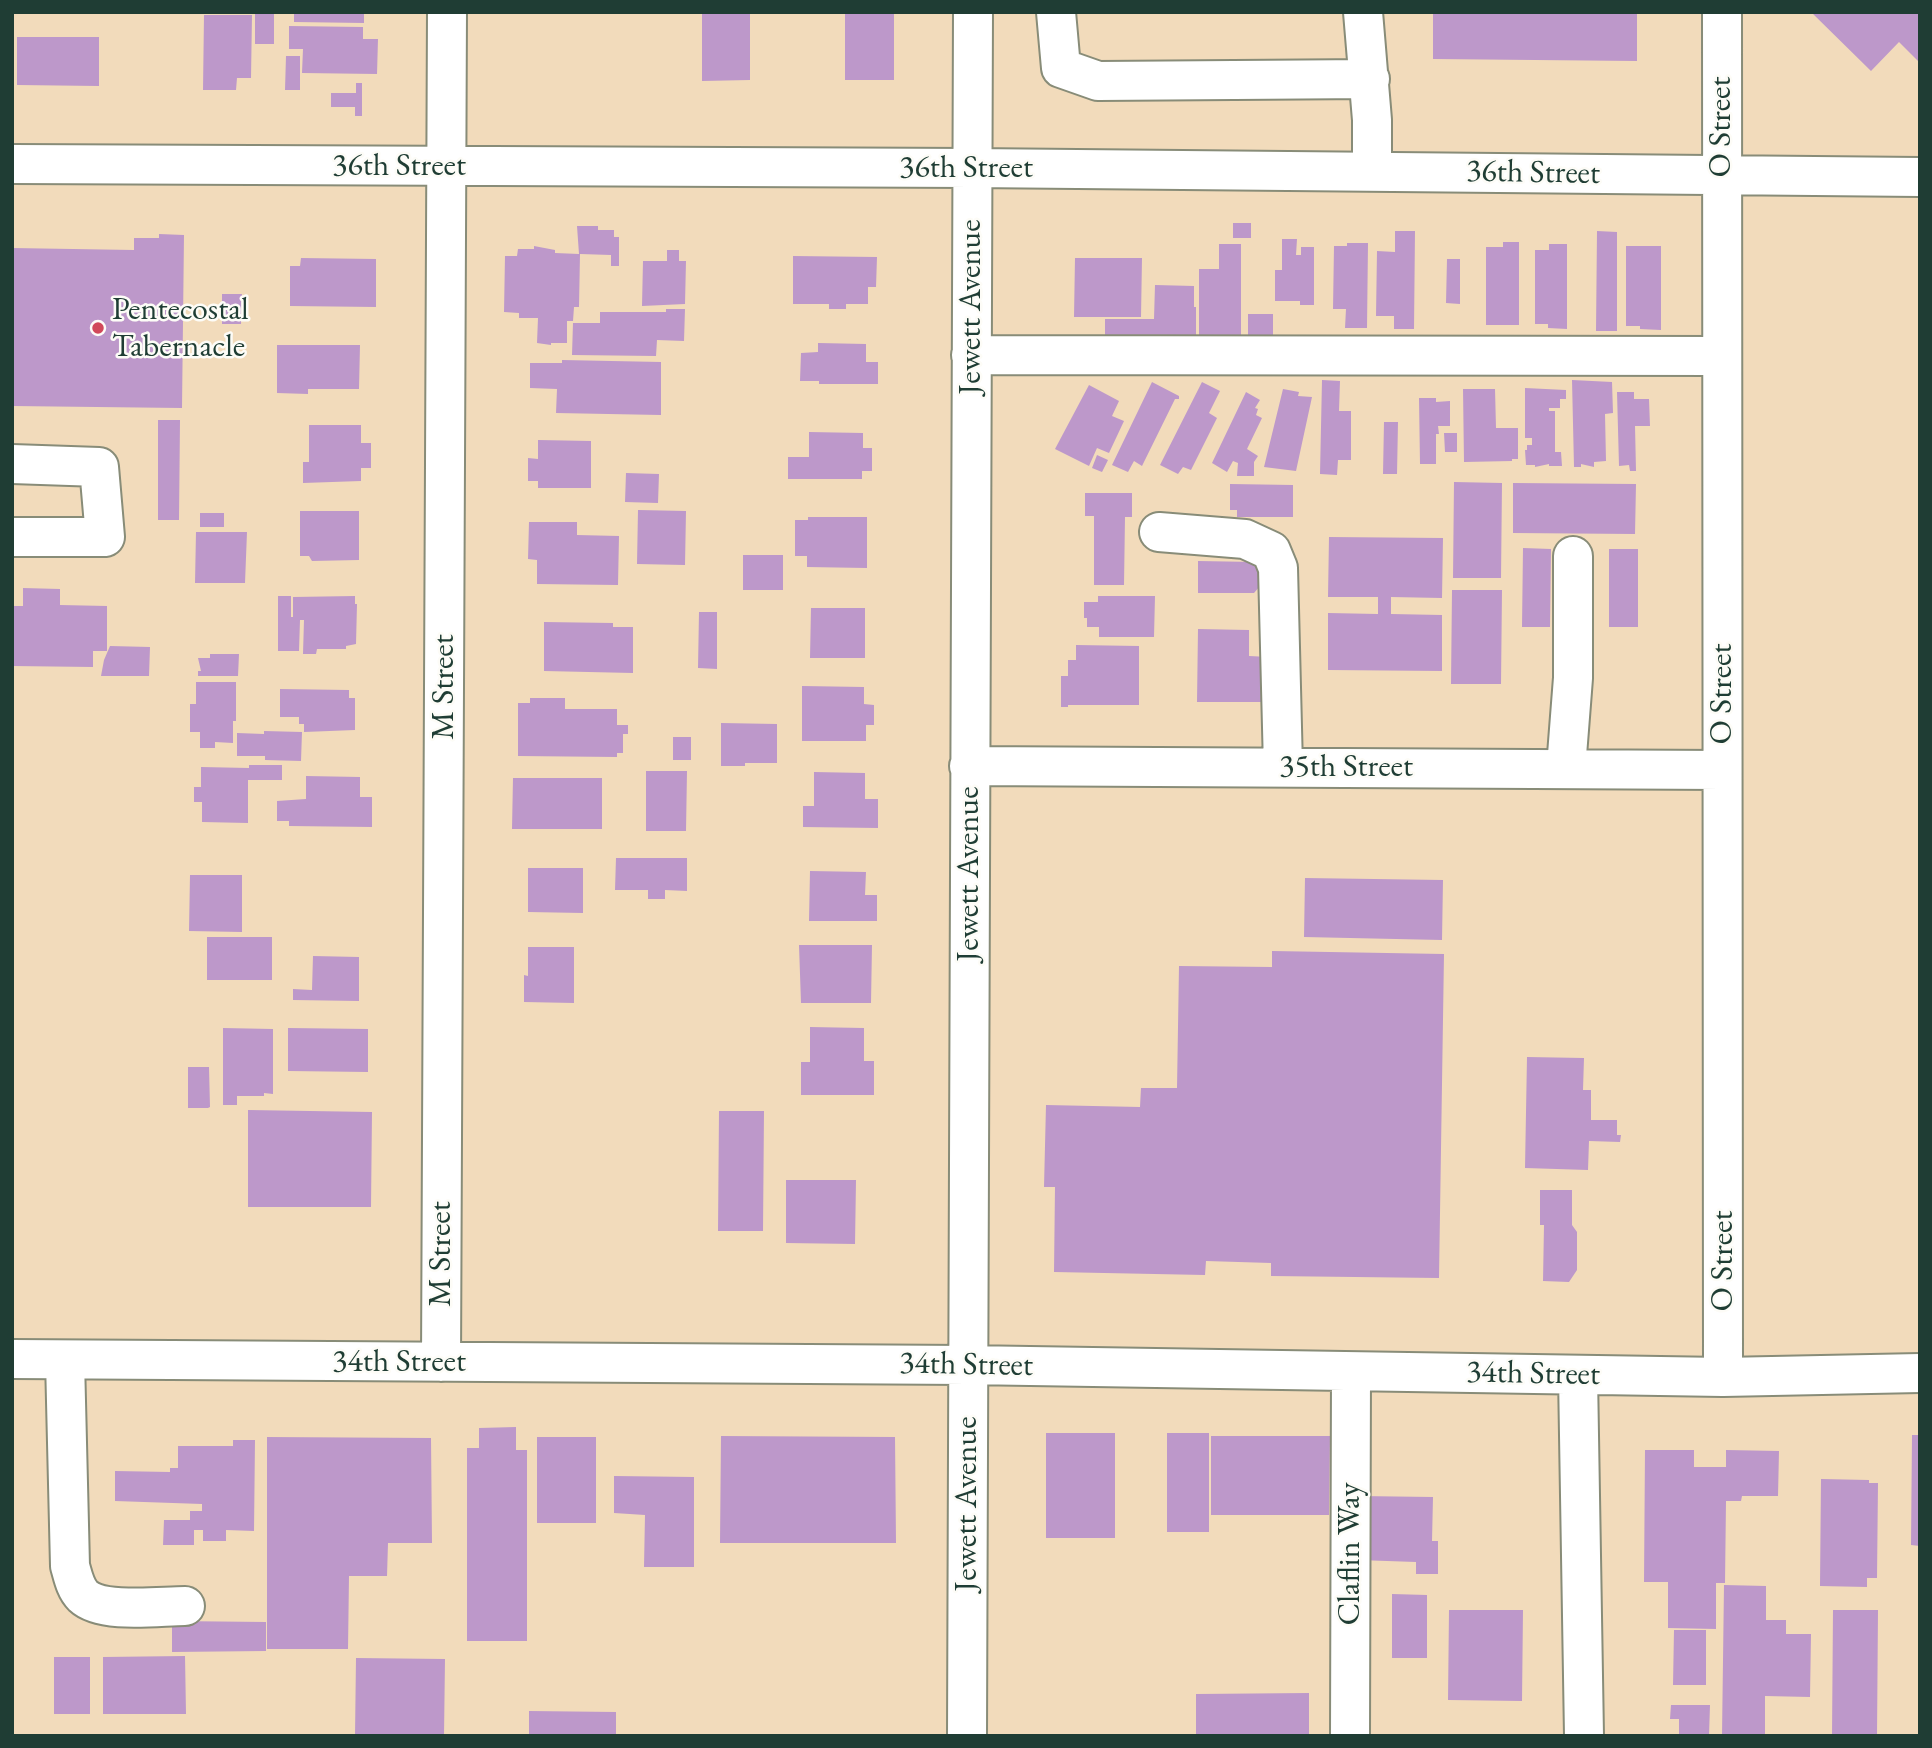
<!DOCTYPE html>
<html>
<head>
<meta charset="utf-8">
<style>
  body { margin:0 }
  #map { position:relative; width:1932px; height:1748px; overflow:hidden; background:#f2dbbb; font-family:"EB Garamond",serif }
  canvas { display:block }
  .frame { position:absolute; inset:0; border:14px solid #1f3d34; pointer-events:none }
</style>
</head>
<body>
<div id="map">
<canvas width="1932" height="1748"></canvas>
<div class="frame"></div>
</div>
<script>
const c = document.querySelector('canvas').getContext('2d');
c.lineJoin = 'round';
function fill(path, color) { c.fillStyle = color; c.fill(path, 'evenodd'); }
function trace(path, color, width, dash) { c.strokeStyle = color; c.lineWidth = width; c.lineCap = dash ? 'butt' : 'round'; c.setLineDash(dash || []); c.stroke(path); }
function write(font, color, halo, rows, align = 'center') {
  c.font = font + ' "EB Garamond",serif'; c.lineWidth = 5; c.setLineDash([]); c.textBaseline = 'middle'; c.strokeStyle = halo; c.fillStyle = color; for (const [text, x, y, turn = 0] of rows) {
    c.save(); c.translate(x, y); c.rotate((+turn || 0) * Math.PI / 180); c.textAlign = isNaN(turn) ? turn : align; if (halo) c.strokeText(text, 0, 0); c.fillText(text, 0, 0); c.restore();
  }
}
const building = new Path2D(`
  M255 12H274V44H255Z
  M294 12H364V23L294 22Z
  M702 12H750V80L702 81Z
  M845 12H894V80H845Z
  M1433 12H1637V61L1433 59Z
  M1811 12H1920V63L1899 42 1871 71Z
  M204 15H252L251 78H237L236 90H203Z
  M289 26 363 27V39H378L377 74 302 73 303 49H289Z
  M17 37H99V86L17 85Z
  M286 56H300V90H285Z
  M356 83H362V116H355V107H331V93H356Z
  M1233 223H1251V238H1233Z
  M577 226H598V230H614V237H619V266H611V255L580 254 579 307H574L573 321H567V343H551V345L537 343 538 318H519V313L504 312 505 256H517L518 249H534V246L555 250V253L579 254Z
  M1395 231H1415L1414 329H1394V316H1376L1377 251 1395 252Z
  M1597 231 1617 232V331H1596Z
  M159 234 184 235 182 408 12 406V248L134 250V238H159Z
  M1282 239H1297L1296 255H1301V247H1314V305H1300V301H1275V270H1282Z
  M1503 242H1519V325H1486V247H1503Z
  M1347 243H1368L1367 328H1345L1346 309H1333L1334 246H1347Z
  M1219 244H1241V345H1199V269H1219Z
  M1549 244H1567V329L1548 328V324H1535V250H1549Z
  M1626 246H1661V330L1640 329V326H1626Z
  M667 250H679V261H686L685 304 642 306 643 261H667Z
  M793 256 877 257 876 287H868V304H846V309H829V304H793Z
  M301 258 376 259V307L290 306V266H300Z
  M1075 258H1142L1141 317H1074Z
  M1447 259H1460V304L1446 303Z
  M1155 285 1194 286V307H1196V343L1105 340V319H1154Z
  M222 294H242L241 324H222Z
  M666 309H685L684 341 657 340 656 356 572 355 573 323H600V312H666Z
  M1248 314H1273V350H1248Z
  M818 343 866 344V362H878V384H819V381H800L801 353 818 352Z
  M277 345H360L359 389H308V394L277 393Z
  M562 360 661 362V415L556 413 557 389 530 388V363H562Z
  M1322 380 1340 381 1339 411H1351V460H1338L1337 475 1320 474Z
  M1572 380 1612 382 1613 413 1605 414 1606 461 1594 462V467L1581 464V467H1574Z
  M1152 382 1179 396V399H1175L1142 466 1134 461 1128 472 1112 465Z
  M1202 382 1220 391 1209 413 1217 418 1191 470 1183 467 1178 474 1160 465Z
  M1089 385 1119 401 1112 416 1124 421 1109 453 1097 448 1089 466 1055 449Z
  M1525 388 1566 390V399H1560V408H1549V411H1555V452H1561L1562 466H1549V464L1535 467V465H1526L1525 450H1527V445H1532V438H1525Z
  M1283 389 1299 392 1298 396 1312 397 1296 471 1264 467Z
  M1463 389H1495L1496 428H1518V459H1512V461L1464 462Z
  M1246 392 1260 400 1255 408 1258 409 1256 415 1262 418 1247 449 1258 456 1254 462V476H1237L1238 463 1233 461 1227 472 1212 463Z
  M1617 392H1634V399H1649L1650 426H1635L1636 471H1630L1629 465 1619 466Z
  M1419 398H1436V402L1450 401V426H1438L1439 434H1436V464H1420Z
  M158 420H180L179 520H158Z
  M1384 422H1398L1397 474H1383Z
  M309 425H361V443H371V468H361V481L303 483V462H309Z
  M809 432 863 433V448H872V471H862V479H788V457H809Z
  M1444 433H1457V452H1445Z
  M538 440 591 441V488H538V481H528V458L538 459Z
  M1097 455 1108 460 1102 472 1092 468Z
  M626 473 659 474 658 503 625 502Z
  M1454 482 1502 483 1501 578H1453Z
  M1513 483 1636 484 1635 534 1513 533Z
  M1230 484 1293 485V517H1237V510H1230Z
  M1085 493H1132V517H1125L1124 585H1094V516H1085Z
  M638 510 686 511 685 565 637 564Z
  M300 511H359V560L312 561 309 556H300Z
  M200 513H224V527H200Z
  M808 517H867V568L807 567V556H795V520H808Z
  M529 522H577V535L619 536 618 585 537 584V560L528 559Z
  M196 532H247L245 583H195Z
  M1329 537 1443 538 1442 598 1391 597V614L1442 615V671L1328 670V613L1378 614V597H1328Z
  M1523 548 1551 549 1550 627H1522Z
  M1609 549H1638V627H1609Z
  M743 555H783V590H743Z
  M1198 561 1255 562 1260 568V586L1254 593H1198Z
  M23 588 60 589V605L107 606V651H93V667L12 666V606H23Z
  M1452 590H1502L1501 684H1451Z
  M278 596H291V617H293V597L355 596V604H357L356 644 346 646V649H317L316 654H303L304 620H300L299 651H278Z
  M1098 596H1155L1154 637H1099V627H1087V618H1084V602H1098Z
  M811 608H865V658H810Z
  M699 612H717V669L698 668Z
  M544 622 613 623V627H633V673L544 671Z
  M1198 629 1249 630V656L1269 657V702H1197Z
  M1076 645 1139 646V705H1068V707H1061V676H1068V660H1076Z
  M110 646 150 647 149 676H101L104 660Z
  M210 654H239L238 676H198V671H201L198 658H210Z
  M196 682H236V721H233V743L215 742V748H200V732H190V704H196Z
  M802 686 864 687V704L874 705V725H866V741H802Z
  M280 689 349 690V698H355V730L304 732V724H299V717H280Z
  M530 698H565V709H617V725H628V734H623V753H617V757L518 756V703H530Z
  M721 723 777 724V763H745V766H721Z
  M264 731 302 732 301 761 265 760V756H237V733L264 734Z
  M673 737H691V760H673Z
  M249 765H282V780H248V823L202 822V802H194V787H201V767L249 768Z
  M646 771H687L686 831H646Z
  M814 772 865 773V799H878V828L803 827V806H814Z
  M306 776 360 777V797H372V827L289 826V821H277V801L306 799Z
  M513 778H602V829H512Z
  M616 858H687V891L665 890V899H648V890H615Z
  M528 868H583V913L528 912Z
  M810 871 866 872 865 895H877V921H809Z
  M190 875H242V932L189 931Z
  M1305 878 1443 880 1442 940 1304 937Z
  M207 937H272V980H207Z
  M799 945H872L871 1003H801Z
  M528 947H574V1003L524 1002V975L528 976Z
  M1272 951 1444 954 1439 1278 1271 1276V1263L1206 1261 1205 1275 1054 1272 1055 1187H1044L1046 1105 1140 1107 1141 1088H1177L1179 966 1272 967Z
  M313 956 359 957V1001L293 1000V989L312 990Z
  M810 1027 864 1028V1061H874V1095H801V1062H810Z
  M223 1028 273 1029V1094L264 1093V1096H237V1105H223Z
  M288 1028 368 1029V1072L288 1071Z
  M1527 1057 1584 1058 1583 1090H1591V1120H1617V1135H1621L1620 1142 1589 1141 1588 1170 1525 1168Z
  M188 1067H209L210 1107 208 1108H188Z
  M248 1110 372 1112 371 1207H248Z
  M719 1111H764L763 1231H718Z
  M786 1180H856L855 1244 786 1243Z
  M1540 1190H1572V1225L1577 1232V1270L1569 1282 1543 1281 1544 1225H1540Z
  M516 1427V1450H527V1641H467V1448H479V1428Z
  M1046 1433H1115V1538H1046Z
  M1167 1433H1209V1532H1167Z
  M1912 1435H1920V1546L1911 1545Z
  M721 1436 895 1437 896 1543H720Z
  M1211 1436H1330L1329 1515H1211Z
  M267 1437 431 1438 432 1543H388L387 1576H349L348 1649H267Z
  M537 1437H596V1523H537Z
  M233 1440H255L254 1531 226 1530V1541H203V1530H194V1545H163L164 1520H190V1511H202V1504L115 1501V1471L170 1472V1468H178V1446H233Z
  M1645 1450H1694V1467H1726V1450L1779 1451 1778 1496H1742L1741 1501H1726L1725 1583H1716V1629L1668 1628V1582H1644Z
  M614 1476 694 1477V1567H644L645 1515 614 1513Z
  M1821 1479 1869 1480V1483H1878L1877 1578H1867V1587L1820 1586Z
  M1358 1496 1433 1497 1432 1541H1438V1574H1416V1562L1358 1560Z
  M1724 1585 1766 1586V1620H1786V1634H1811L1810 1697 1765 1696V1736H1722Z
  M1392 1594 1427 1595V1658H1392Z
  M1449 1610H1523L1522 1701 1448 1700Z
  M1833 1610H1878L1877 1736H1832Z
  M172 1621 266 1622V1651L172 1652Z
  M1674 1630H1706V1685H1673Z
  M185 1656 186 1714H103V1657Z
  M54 1657H90V1714H54Z
  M356 1658 445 1659 444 1736H355Z
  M1309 1693V1736H1196V1694Z
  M1671 1705H1710L1709 1736H1679V1719H1670Z
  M529 1711 616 1712V1736H529Z`);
const minor = new Path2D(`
  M1056 12 1061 68 1098 81 1370 79
  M1363 12 1372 120V171
  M1722 12 1723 1377
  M12 164 972 168 1920 177
  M971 355 1721 356
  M12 464 99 467 105 537H12
  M1159 532 1245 539 1271 551 1278 568 1283 767
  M969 766 1722 770
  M1566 768 1573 678V556
  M12 1359 967 1365 1723 1377 1920 1373
  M65 1360 70 1566C73 1576 75 1588 83 1596 102 1614 159 1606 185 1606
  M441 1362 447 12
  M1578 1375 1584 1736
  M967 1736 973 12
  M1350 1736 1351 1372`);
const markers = [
  [98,328,7,"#d1495b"]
];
const streetNames = [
  ["O Street",1721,127,-90],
  ["36th Street",399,166],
  ["36th Street",966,168],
  ["36th Street",1533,173,1],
  ["Jewett Avenue",971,307,-90],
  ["M Street",444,687,-90],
  ["O Street",1722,694,-90],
  ["35th Street",1346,767],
  ["Jewett Avenue",969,874,-90],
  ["M Street",441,1254,-90],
  ["O Street",1723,1261,-90],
  ["34th Street",399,1362],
  ["34th Street",966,1365,1],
  ["34th Street",1533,1374,1],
  ["Jewett Avenue",967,1504,-90],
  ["Claflin Way",1350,1554,-90]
];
const poiNames = [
  ["Pentecostal",112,310],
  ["Tabernacle",112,347]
];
fill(building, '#bd98ca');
trace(minor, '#888c78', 42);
trace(minor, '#fff', 38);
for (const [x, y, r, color] of markers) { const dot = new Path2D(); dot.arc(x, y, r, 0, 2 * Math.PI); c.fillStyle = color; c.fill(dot); trace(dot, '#fdfcf7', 2.5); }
write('32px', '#1f3d34', '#fdfcf7', streetNames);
write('32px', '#1f3d34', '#fdfcf7', poiNames, 'left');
</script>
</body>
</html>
